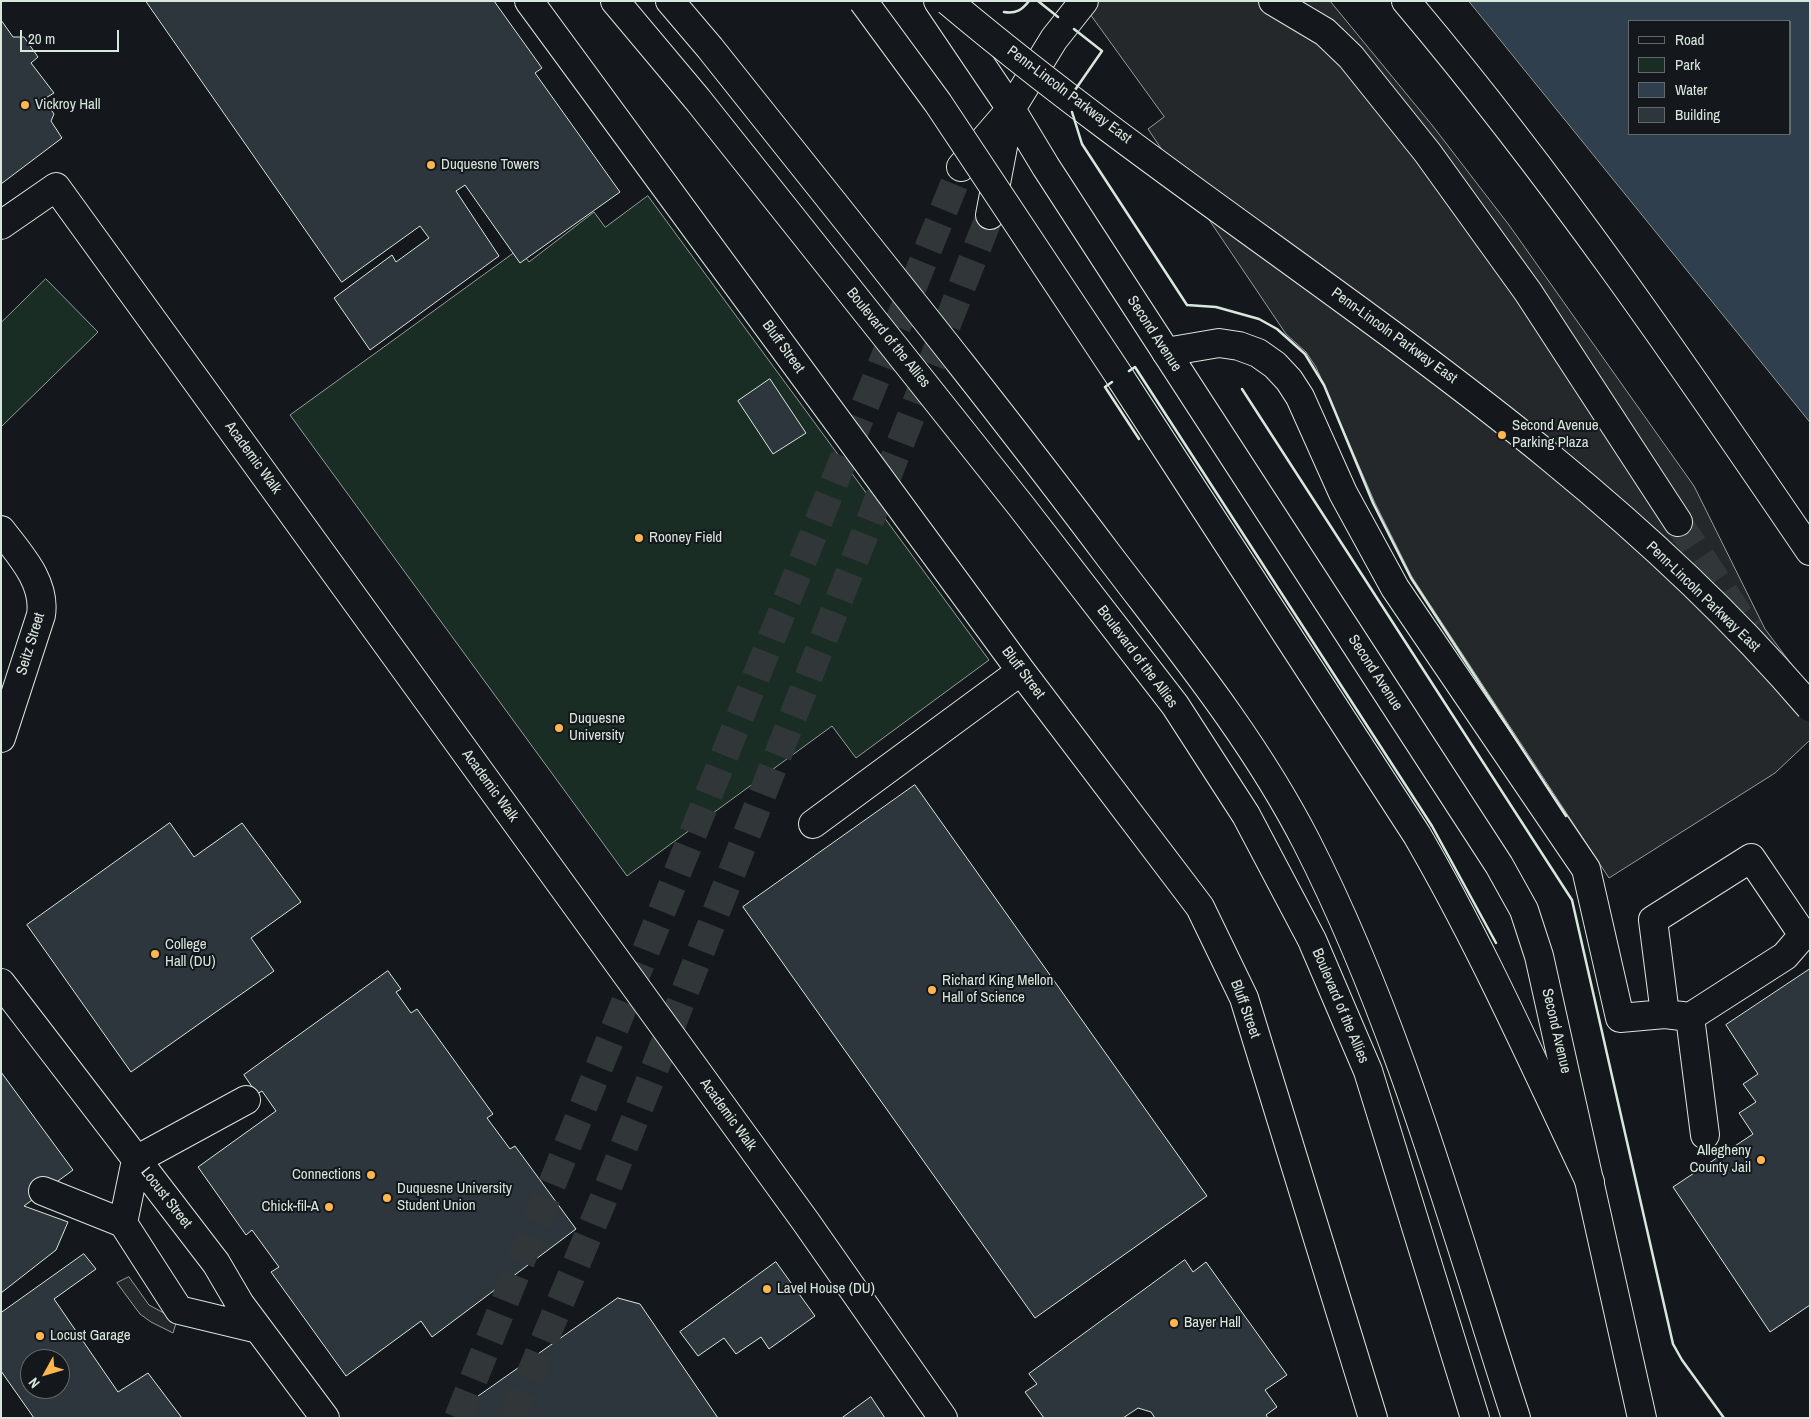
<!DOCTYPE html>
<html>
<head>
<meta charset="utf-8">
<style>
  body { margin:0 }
  #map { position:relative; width:1811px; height:1419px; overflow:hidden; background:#14181c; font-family:"Archivo Narrow",sans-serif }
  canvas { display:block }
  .frame { position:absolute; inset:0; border:2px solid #d8e6dc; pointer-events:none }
  .legend { position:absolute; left:1628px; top:20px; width:162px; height:115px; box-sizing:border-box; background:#14181c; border:1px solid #626a69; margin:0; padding:6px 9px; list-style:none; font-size:15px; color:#d8e6dc }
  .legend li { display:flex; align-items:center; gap:10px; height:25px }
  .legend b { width:25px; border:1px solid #626a69 }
  .north { position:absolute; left:20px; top:1349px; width:50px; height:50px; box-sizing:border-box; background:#14181c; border:1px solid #626a69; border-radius:50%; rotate:231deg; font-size:14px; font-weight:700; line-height:20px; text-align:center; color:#d8e6dc }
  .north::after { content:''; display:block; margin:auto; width:18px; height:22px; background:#ffb74d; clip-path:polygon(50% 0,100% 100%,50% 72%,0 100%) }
  .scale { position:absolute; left:20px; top:30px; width:99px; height:22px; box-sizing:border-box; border:2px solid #d8e6dc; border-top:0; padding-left:6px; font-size:15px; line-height:18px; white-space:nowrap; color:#d8e6dc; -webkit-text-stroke:4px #14181c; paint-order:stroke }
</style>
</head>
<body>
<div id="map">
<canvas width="1811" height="1419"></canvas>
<div class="frame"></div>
<ul class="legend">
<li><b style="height:6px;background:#14181c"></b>Road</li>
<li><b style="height:14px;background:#1a2d24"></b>Park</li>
<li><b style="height:14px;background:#2f3f4d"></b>Water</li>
<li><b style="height:14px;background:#2c363c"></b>Building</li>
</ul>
<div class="north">N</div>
<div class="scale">20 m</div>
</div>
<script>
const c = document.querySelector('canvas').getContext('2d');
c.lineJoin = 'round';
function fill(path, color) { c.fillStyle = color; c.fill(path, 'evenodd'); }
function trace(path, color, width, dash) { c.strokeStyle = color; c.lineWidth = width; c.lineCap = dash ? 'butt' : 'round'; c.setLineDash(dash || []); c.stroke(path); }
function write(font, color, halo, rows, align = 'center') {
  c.font = font + ' "Archivo Narrow",sans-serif'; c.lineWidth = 4; c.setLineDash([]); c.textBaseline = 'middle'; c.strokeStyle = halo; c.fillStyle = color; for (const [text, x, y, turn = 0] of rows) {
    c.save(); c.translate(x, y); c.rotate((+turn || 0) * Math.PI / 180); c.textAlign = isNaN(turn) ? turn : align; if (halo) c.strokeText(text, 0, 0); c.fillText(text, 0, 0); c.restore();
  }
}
const green = new Path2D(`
  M648 196 989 660 856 758 832 726 627 876 290 415 519 249 529 262 594 212 605 227Z
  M46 279 98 332 1 427V323Z`);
const parking = new Path2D(`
  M1081 1H1330L1432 125 1509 225 1694 486 1765 629 1810 689V740L1775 773 1609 878 1412 577 1375 503 1316 367 1306 352 1286 334 1148 129 1164 117Z
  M129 1277 149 1305 177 1320 173 1333 151 1322 140 1314 117 1283Z`);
const water = new Path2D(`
  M1469 1H1810V422ZM1630 21H1790V134H1630Z`);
const building = new Path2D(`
  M146 1H494L542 68 535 73 620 192 520 263 465 185 456 191 499 256 370 350 334 298 392 255 396 262 429 238 420 226 342 282Z
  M1 20 13 37H24L38 57 31 63 54 93 44 99 54 114 51 121 62 138 1 184Z
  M770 379 806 433 773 454 738 401Z
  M915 785 1207 1196 1035 1318 743 907Z
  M170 823 194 857 242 823 301 902 251 938 274 971 131 1072 27 925Z
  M1810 969V1305L1770 1332 1673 1187 1753 1134 1739 1113 1756 1102 1743 1084 1758 1074 1726 1025Z
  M388 971 401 989 396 992 411 1013 417 1009 493 1114 487 1118 510 1149 515 1146 576 1229 432 1337 421 1321 346 1376 271 1272 279 1267 252 1230 246 1235 198 1167 276 1111 262 1091 257 1094 244 1075Z
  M1 1072 73 1170 24 1206 68 1222 56 1250 1 1293Z
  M84 1254 96 1269 54 1299 118 1392 148 1373 182 1418H34L1 1371V1313ZM30 1359H60V1389H30Z
  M1185 1260 1193 1272 1206 1262 1287 1375 1265 1390 1277 1407 1266 1415 1268 1418H1155L1151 1412 1138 1408 1123 1418H1044L1025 1392 1037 1384 1029 1374Z
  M776 1262 815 1316 769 1349 761 1337 736 1354 724 1338 698 1356 680 1332Z
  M618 1298 640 1304 718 1418H462L463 1407Z
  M871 1397 885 1418H842Z`);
const minorTunnel = new Path2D(`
  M1678 522 1749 630`);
const majorTunnel = new Path2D(`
  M458 1418 961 167
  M512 1418 603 1200 990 215`);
const minor = new Path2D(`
  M529 1 1021 671 1200 907 1244 998 1373 1418
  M1273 1 1325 32 1351 57 1427 152 1528 292 1678 522
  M1 225 56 187 806 1222 943 1418
  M1166 352 1219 343 1239 346 1258 353 1275 365 1289 380 1300 397 1343 493 1395 588 1586 869 1620 1018 1665 1014 1690 1017 1785 956 1803 935 1751 858 1653 920 1665 1014
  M1 530C20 555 46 582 41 615L1 738
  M813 824 1021 671
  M1 983 216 1263 240 1304 325 1418
  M1690 1017 1705 1135
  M246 1100 136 1160 123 1223 179 1310 258 1329
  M43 1191 123 1223`);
const major = new Path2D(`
  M938 1 1011 109 1046 167 1499 865 1524 910 1539 956 1642 1418
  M961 167 1011 109 1054 39 1084 1
  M990 215 1010 110`);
const highway = new Path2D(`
  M615 1 698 100 1021 506 1175 705 1246 815 1312 940 1368 1071 1475 1418
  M670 1 710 48C844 217 980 384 1109 556 1179 648 1253 738 1306 841 1399 1023 1453 1224 1516 1418
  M1406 1C1553 175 1682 363 1810 551
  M1120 377 1417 835C1482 947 1534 1065 1590 1182`);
const highwayBridge = new Path2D(`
  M863 1 938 103 1120 377
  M948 1C1232 240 1566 421 1810 707`);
const wall = new Path2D(`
  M1038 1 1058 17
  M1004 12C1016 14 1022 10 1029 1
  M1074 29 1102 51 1075 90
  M1072 112 1082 144 1187 305 1216 307 1259 319 1277 329 1305 354 1324 385 1373 503 1411 578 1566 816
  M1129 371 1135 367 1432 826 1496 943
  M1112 382 1105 387 1139 439
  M1242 389 1572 900 1673 1344 1682 1360 1724 1418`);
const markers = [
  [25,105,5,"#ffb74d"],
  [431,165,5,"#ffb74d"],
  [1502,435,5,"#ffb74d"],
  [639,538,5,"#ffb74d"],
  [559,728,5,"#ffb74d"],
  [155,954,5,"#ffb74d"],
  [932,990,5,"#ffb74d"],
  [1761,1160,5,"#ffb74d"],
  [371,1175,5,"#ffb74d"],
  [387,1198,5,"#ffb74d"],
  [329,1207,5,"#ffb74d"],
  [767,1289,5,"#ffb74d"],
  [1174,1323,5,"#ffb74d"],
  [40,1336,5,"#ffb74d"]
];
const streetNames = [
  ["Penn-Lincoln Parkway East",1069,95,37],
  ["Second Avenue",1154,334,57],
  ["Penn-Lincoln Parkway East",1394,336,36],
  ["Boulevard of the Allies",888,338,51],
  ["Bluff Street",783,347,54],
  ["Academic Walk",253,458,54],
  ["Penn-Lincoln Parkway East",1703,597,44],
  ["Seitz Street",31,644,-73],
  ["Boulevard of the Allies",1137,657,53],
  ["Bluff Street",1023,673,53],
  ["Second Avenue",1375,673,57],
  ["Academic Walk",490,786,54],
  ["Boulevard of the Allies",1340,1006,67],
  ["Bluff Street",1245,1009,70],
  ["Second Avenue",1556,1031,77],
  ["Academic Walk",728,1115,54],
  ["Locust Street",166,1198,52]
];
const poiNames = [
  ["Vickroy Hall",35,105],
  ["Duquesne Towers",441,165],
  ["Second Avenue",1512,426],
  ["Parking Plaza",1512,443],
  ["Rooney Field",649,538],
  ["Duquesne",569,719],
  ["University",569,736],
  ["College",165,945],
  ["Hall (DU)",165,962],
  ["Richard King Mellon",942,981],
  ["Hall of Science",942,998],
  ["Allegheny",1751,1151,"right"],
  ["County Jail",1751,1168,"right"],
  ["Connections",361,1175,"right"],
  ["Duquesne University",397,1189],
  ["Student Union",397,1206],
  ["Chick-fil-A",319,1207,"right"],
  ["Lavel House (DU)",777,1289],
  ["Bayer Hall",1184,1323],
  ["Locust Garage",50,1336]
];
fill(green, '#1a2d24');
trace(green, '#939e99', 1);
fill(parking, '#24282b');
trace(parking, '#939e99', 1);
fill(water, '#2f3f4d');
trace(water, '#939e99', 1);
fill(building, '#2c363c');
trace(building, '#d8e6dc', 1);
trace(minorTunnel, '#313739', 28, [28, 14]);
trace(majorTunnel, '#313739', 28, [28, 14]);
trace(minor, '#d8e6dc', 30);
trace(major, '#d8e6dc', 30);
trace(highway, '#d8e6dc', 30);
trace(minor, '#14181c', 28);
trace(major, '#14181c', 28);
trace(highway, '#14181c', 28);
trace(highwayBridge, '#d8e6dc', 30, []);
trace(highwayBridge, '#14181c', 28);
trace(wall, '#d8e6dc', 2.5);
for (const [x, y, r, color] of markers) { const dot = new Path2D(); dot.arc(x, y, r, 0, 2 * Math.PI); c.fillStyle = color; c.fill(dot); trace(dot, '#14181c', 2); }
write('15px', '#d8e6dc', '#14181c', streetNames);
write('15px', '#d8e6dc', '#14181c', poiNames, 'left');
</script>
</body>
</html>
